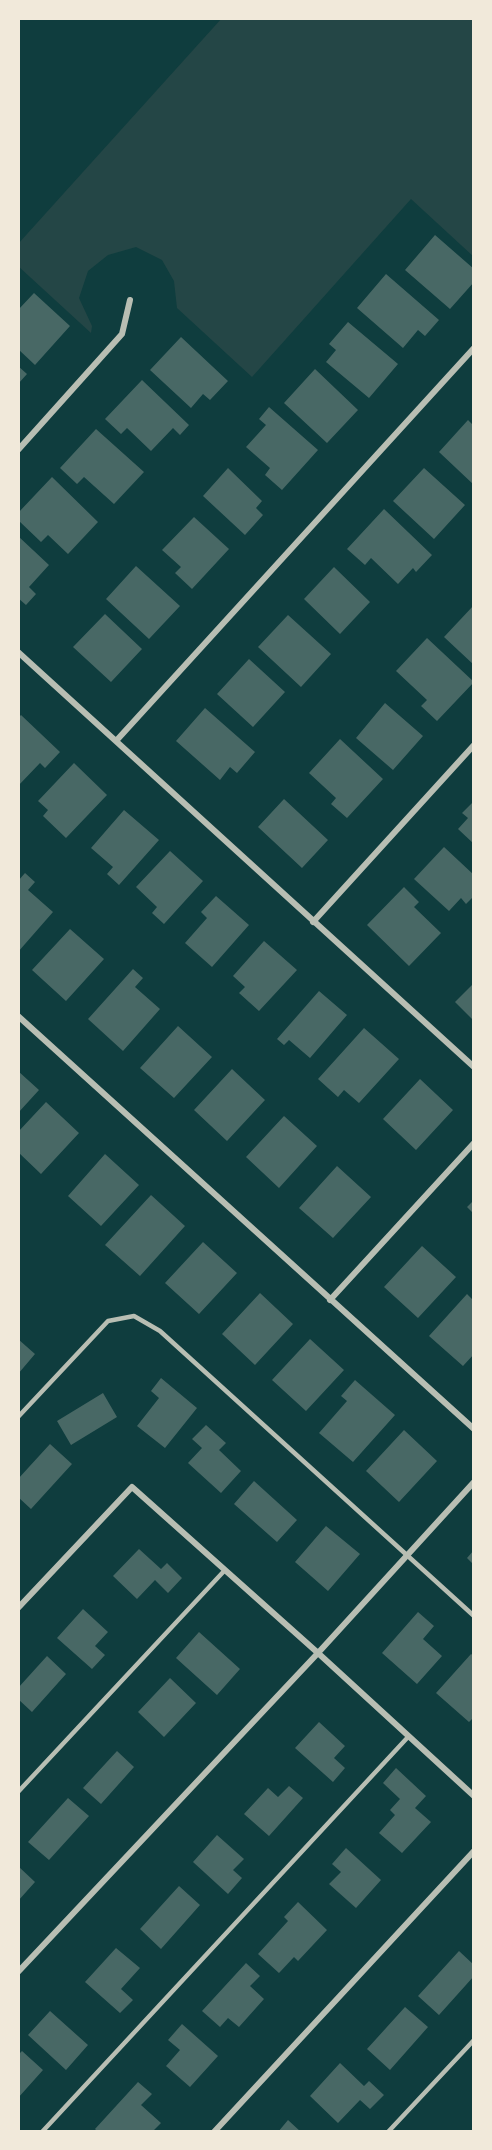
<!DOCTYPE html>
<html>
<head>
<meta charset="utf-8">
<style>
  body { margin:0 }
  #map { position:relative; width:492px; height:2150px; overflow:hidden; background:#0f3d3e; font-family:Georgia,serif }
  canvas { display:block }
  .frame { position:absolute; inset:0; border:20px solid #f1e9da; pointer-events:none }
</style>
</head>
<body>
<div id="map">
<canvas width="492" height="2150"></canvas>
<div class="frame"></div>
</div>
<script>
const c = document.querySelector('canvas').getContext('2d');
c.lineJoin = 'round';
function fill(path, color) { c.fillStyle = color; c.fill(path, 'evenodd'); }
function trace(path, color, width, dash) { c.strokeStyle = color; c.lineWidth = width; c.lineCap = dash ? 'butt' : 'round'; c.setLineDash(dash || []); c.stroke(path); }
const green = new Path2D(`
  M222 18H474V257L411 199 252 377 177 308 174 281 162 260 136 247 108 255 88 271 79 298 92 326 91 333 18 266V244Z`);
const building = new Path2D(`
  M435 235 474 269V282L450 309 405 270Z
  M386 274 439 320 425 336 418 330 403 348 357 308Z
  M34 293 70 326 35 365 18 349V310Z
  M348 322 398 364 369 398 326 362 336 350 329 344Z
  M181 337 228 381 210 400 203 394 191 408 150 370Z
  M18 366 27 374 18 384Z
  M315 369 358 410 327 443 284 403Z
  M142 380 189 425 180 435 173 428 151 451 127 428 121 434 105 419Z
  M269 407 318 450 282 490 265 475 270 468 246 447 266 425 259 419Z
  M468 420 474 426V485L439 452Z
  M96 429 144 472 114 504 84 477 77 484 60 468Z
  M228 468 262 501 256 508 263 515 245 535 203 496Z
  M424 468 465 505 434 539 393 501Z
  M52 477 98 522 68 554 48 535 41 542 18 520V513Z
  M384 509 432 555 416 572 413 568 398 584 371 558 365 565 347 549Z
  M194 517 229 549 192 589 175 573 181 567 162 550Z
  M18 536 49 565 29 587 36 594 26 605 18 598Z
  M136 566 180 606 149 639 106 599Z
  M334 567 370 602 340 634 304 599Z
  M474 605V665L444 637Z
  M105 614 142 649 111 682 73 647Z
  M288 615 331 654 301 687 258 647Z
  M427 638 474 682 437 721 421 706 427 700 396 671Z
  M249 659 285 692 253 727 217 694Z
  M385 703 423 736 393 770 356 738Z
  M205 708 255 752 237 773 230 767 220 780 176 741Z
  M21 715 60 752 45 768 40 763 18 786V718Z
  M340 739 383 779 347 818 331 804 336 798 309 773Z
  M74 763 107 795 66 838 43 816 48 810 38 801Z
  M284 799 328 840 302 868 258 827Z
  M474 801V844L458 829 468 818 462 813Z
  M124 810 159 840 119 885 107 874 113 867 91 848Z
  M444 847 474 875V896L466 904 461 898 449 911 414 879Z
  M170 851 203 881 164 924 152 913 157 907 136 887Z
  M25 873 35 882 28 890 53 912 18 952V881Z
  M404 887 419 902 414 907 441 933 409 966 367 925Z
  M216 896 249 925 212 967 185 943 207 918 201 912Z
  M70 929 104 959 66 1001 32 970Z
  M264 941 297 970 259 1011 239 993 245 987 233 976Z
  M133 969 143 978 135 987 160 1009 123 1051 88 1019Z
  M474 983V1021L455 1002Z
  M319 991 347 1015 310 1058 289 1040 284 1045 277 1039Z
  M178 1026 212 1057 174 1098 140 1068Z
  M364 1028 399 1059 359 1103 344 1090 338 1097 318 1079Z
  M232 1069 265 1100 227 1141 194 1110Z
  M18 1071 39 1090 18 1113Z
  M420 1079 453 1110 416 1150 383 1119Z
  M46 1102 79 1133 41 1174 18 1152V1132Z
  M284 1116 317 1146 279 1188 246 1157Z
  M105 1154 139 1185 101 1226 68 1196Z
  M337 1166 371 1197 333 1238 299 1208Z
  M151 1195 185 1226 140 1276 105 1245Z
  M474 1200V1214L467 1207Z
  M203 1242 237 1273 199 1314 165 1283Z
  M422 1246 456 1277 418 1318 384 1287Z
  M260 1293 293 1324 255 1365 222 1334Z
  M467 1294 474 1301V1354L463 1366 429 1336Z
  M18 1339 35 1354 18 1374Z
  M310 1339 344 1370 306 1411 272 1380Z
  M161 1378 197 1408 165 1448 137 1426 159 1398 151 1391Z
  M355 1380 395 1415 353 1462 319 1433 347 1401 341 1396Z
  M103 1393 117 1417 71 1445 57 1421Z
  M206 1425 226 1443 219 1450 241 1471 221 1493 188 1463 202 1448 192 1439Z
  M404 1430 437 1461 399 1502 366 1471Z
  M50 1444 72 1464 31 1509 18 1497V1479Z
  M254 1481 297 1520 277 1542 234 1504Z
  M326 1526 360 1554 328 1591 295 1562Z
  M139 1549 161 1569 167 1563 182 1578 168 1593 155 1580 137 1599 113 1576Z
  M474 1550V1565L467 1558Z
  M83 1609 108 1632 95 1646 105 1655 92 1669 57 1638Z
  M418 1612 434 1626 423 1639 442 1656 417 1684 382 1653Z
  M199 1632 240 1669 217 1695 176 1658Z
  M471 1654 474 1656V1717L469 1722 436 1693Z
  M47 1656 66 1674 32 1712 18 1699V1688Z
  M170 1678 196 1703 164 1737 138 1712Z
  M319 1722 345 1746 334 1758 345 1768 333 1782 295 1748Z
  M117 1751 134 1767 101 1804 83 1788Z
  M396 1768 426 1796 415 1808 431 1822 402 1853 379 1833 395 1815 390 1810 400 1799 383 1783Z
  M289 1786 303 1798 269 1836 244 1814 268 1788 278 1797Z
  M68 1798 89 1816 49 1860 28 1842Z
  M217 1835 244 1859 233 1870 242 1878 228 1894 193 1862Z
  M346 1848 381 1880 356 1908 329 1884 341 1872 332 1864Z
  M18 1866 35 1882 18 1901Z
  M179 1886 200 1905 161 1949 140 1929Z
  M298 1902 327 1930 298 1961 294 1957 279 1973 258 1954 288 1921 284 1917Z
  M116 1948 140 1968 121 1989 133 2000 120 2013 85 1982Z
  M459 1951 474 1965V1976L439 2015 418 1996Z
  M246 1963 260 1976 250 1986 264 1999 239 2027 228 2018 220 2027 202 2011Z
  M405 2007 428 2027 390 2070 367 2049Z
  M50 2011 88 2045 66 2070 28 2035Z
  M182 2024 218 2056 190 2087 166 2066 180 2050 168 2040Z
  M22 2051 43 2070 18 2098V2055Z
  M340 2063 364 2086 369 2081 384 2095 370 2109 360 2100 338 2123 310 2096Z
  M138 2082 152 2094 141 2105 161 2123 152 2132H98L95 2129Z
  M288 2120 301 2132H278Z`);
const service = new Path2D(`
  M18 1417 108 1321 134 1316 160 1331 474 1616
  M18 1792 225 1570
  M42 2132 408 1737
  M388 2132 474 2040`);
const minor = new Path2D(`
  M18 450 122 334 130 300
  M18 652 474 1067
  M116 741 474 348
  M313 922 474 745
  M18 1016 474 1429
  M330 1300 474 1143
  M18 1608 132 1487 318 1653 474 1796
  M18 1972 318 1653 474 1482
  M214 2132 474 1851`);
fill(green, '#244646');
fill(building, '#486865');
trace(service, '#b8beb3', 4.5);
trace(minor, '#b8beb3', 6);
</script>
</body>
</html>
